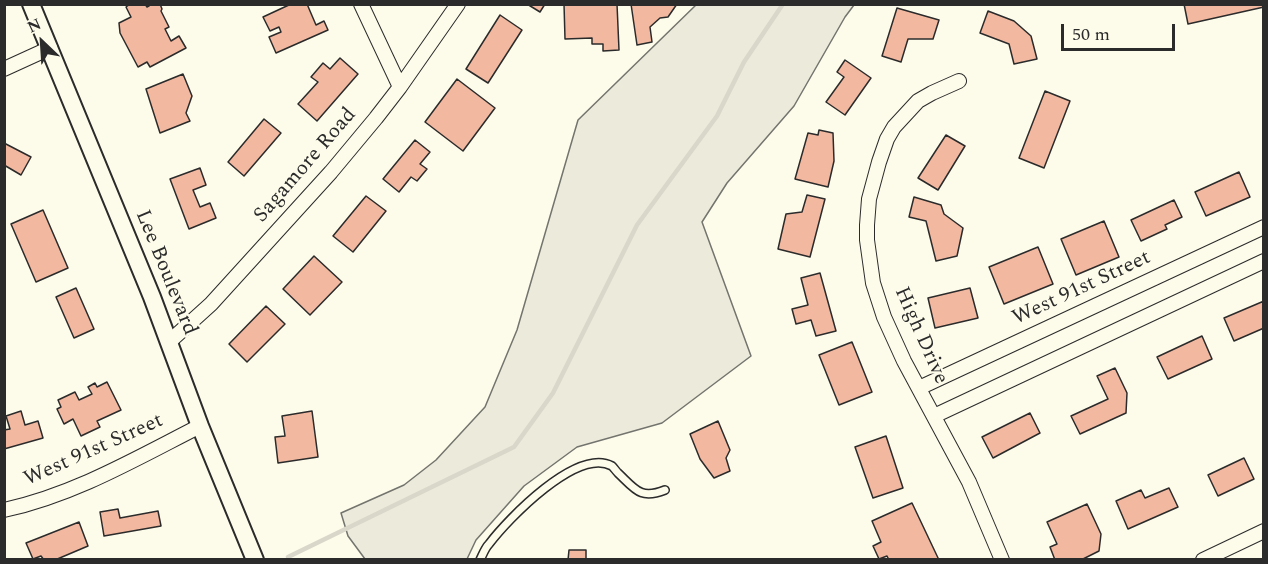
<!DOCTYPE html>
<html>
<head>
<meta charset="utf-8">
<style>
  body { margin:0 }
  #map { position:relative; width:1268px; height:564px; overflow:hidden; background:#fdfbea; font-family:Spectral,serif }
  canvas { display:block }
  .frame { position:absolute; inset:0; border:6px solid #2b2b2b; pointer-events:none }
  .north { position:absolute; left:12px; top:12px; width:60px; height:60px; -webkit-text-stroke:4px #fdfbea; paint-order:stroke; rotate:335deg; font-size:16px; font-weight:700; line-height:24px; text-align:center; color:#2b2b2b }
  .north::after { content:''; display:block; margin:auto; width:21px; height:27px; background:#2b2b2b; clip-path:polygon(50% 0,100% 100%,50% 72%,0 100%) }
  .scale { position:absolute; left:1061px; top:24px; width:114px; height:27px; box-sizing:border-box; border:3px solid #2b2b2b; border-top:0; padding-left:8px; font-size:18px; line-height:21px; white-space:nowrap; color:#2b2b2b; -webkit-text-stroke:4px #fdfbea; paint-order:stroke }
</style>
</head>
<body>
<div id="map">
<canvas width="1268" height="564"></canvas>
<div class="frame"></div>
<div class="north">N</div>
<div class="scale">50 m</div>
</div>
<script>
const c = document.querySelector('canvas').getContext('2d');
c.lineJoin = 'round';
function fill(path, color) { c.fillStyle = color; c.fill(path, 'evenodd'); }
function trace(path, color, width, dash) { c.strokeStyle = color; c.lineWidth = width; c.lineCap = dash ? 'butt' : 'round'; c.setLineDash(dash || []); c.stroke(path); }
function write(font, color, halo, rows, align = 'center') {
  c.font = font + ' Spectral,serif'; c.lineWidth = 4.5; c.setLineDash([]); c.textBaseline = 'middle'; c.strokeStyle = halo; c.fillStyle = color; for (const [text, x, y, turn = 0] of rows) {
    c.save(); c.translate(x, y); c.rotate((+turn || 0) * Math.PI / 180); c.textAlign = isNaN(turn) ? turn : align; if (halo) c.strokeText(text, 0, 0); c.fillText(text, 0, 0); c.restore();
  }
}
const green = new Path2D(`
  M697 4 854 5 845 17 794 106 727 183 702 222 751 356 662 423 577 447 524 486 476 540 467 559H365L348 536 341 513 404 485 436 460 485 407 517 330 578 120Z`);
const stream = new Path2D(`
  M288 557 514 447 553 393 637 225 717 116 744 62 783 4`);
const building = new Path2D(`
  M130 4H145L147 7 152 4H160L162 9 161 11 169 27 165 29 171 41 179 36 186 48 150 67 147 62 138 67 120 33 119 23 131 17 126 7Z
  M291 4H307L316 25 324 21 328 30 276 53 269 37 281 32 279 27 270 31 263 17Z
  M527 4H545L540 12Z
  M564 4H617L619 50 603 51V44H592V38L565 39Z
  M631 4H677L668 17 660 18 650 27 652 42 637 45Z
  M1184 4H1264V7L1188 24Z
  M897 8 939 20 933 39H908L901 62 882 56Z
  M988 11 1014 21 1031 36 1037 59 1014 64 1009 44 980 33Z
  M500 15 522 30 488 83 466 69Z
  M340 58 358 74 317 121 298 104 318 82 311 77 323 63 330 69Z
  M845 60 871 78 845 115 826 102 844 77 837 72Z
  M183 74 192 96 186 113 190 121 160 133 146 89Z
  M457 79 495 108 463 151 425 122Z
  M1045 91 1070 101 1044 168 1019 158Z
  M264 119 281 133 244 176 228 162Z
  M819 130 833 133 834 161 828 187 795 179 808 133 818 135Z
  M946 135 965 146 938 190 918 178Z
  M415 140 430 152 420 164 427 169 417 181 411 177 399 192 383 179Z
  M4 143 31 157 21 175 4 165Z
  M200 168 206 185 193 190 200 207 210 203 216 218 189 229 170 179Z
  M1239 172 1250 197 1206 216 1195 192Z
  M807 195 825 199 810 257 778 249 786 214 802 212Z
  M366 196 386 211 353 252 333 236Z
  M914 197 941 205 944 214 963 228 957 256 936 261 926 221 909 217Z
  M1174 200 1182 217 1165 225 1167 229 1141 241 1131 220Z
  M43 210 68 268 36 282 11 224Z
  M1104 221 1119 257 1076 275 1061 239Z
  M1038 247 1053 284 1004 304 989 267Z
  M314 256 342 282 310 315 283 289Z
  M820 273 836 331 816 336 811 320 796 324 792 309 808 305 801 278Z
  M76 288 94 329 74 338 56 297Z
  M970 288 978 318 935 328 928 298Z
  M1264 301V328L1234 341 1224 318Z
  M266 306 285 324 247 362 229 344Z
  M1202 336 1212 359 1168 379 1157 357Z
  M852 342 872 392 839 405 819 355Z
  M1115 368 1127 393 1126 413 1080 434 1071 416 1108 399 1097 376Z
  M107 382 121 410 97 421 100 427 81 436 73 419 64 424 57 409 61 407 58 400 75 392 79 400 92 394 88 387 95 383 97 387Z
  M21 411 25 425 38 421 43 438 4 449V430L10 429 6 416Z
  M312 411 318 457 278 463 275 437 285 436 282 416Z
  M1030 413 1040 433 993 458 982 437Z
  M718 421 730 450 726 458 730 471 714 478 700 459 690 434Z
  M886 436 903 488 873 498 855 447Z
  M1244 458 1254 479 1218 496 1208 475Z
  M1169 488 1178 507 1128 529 1116 501 1141 490 1145 498Z
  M912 503 939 560H889L887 556 879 559 873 546 881 542 872 521Z
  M1087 504 1101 534 1099 551 1081 560H1055L1050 547 1057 544 1047 522Z
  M118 509 120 518 158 511 161 526 104 536 100 512Z
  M79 522 88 546 55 560H44L41 556 33 559 26 543Z
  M569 550H586V559L591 560H568Z`);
const service = new Path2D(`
  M480 560C483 554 485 548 489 544 508 519 577 447 612 466 614 468 616 471 618 473 635 489 640 500 665 490`);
const minor = new Path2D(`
  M361 4 400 87
  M4 69 50 48
  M959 81 932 93 918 101 894 127 887 139 879 162 869 199 867 225V240L873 283 884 317 904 361 969 482 1002 560
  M169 342 211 304 331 172 376 118 400 87 458 4
  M919 388 1264 227
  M934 416 1264 261
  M4 510C74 495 137 458 200 426
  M1203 560 1264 531`);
const tertiary = new Path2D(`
  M31 4 152 297 200 426 255 560`);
const streetNames = [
  ["Sagamore Road",306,166,-49],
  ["Lee Boulevard",165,273,68],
  ["West 91st Street",1082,289,-25],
  ["High Drive",920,336,66],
  ["West 91st Street",94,451,-24]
];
fill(green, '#ecebdb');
trace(green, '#74746e', 1.5);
trace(stream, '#d8d7c9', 4.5);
fill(building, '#f2b8a0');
trace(building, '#2b2b2b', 1.5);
trace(service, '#2b2b2b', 10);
trace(minor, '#2b2b2b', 16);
trace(tertiary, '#2b2b2b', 20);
trace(service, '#fdfbea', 7);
trace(minor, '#fdfbea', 14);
trace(tertiary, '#fdfbea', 16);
write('21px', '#2b2b2b', '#fdfbea', streetNames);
</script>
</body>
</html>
